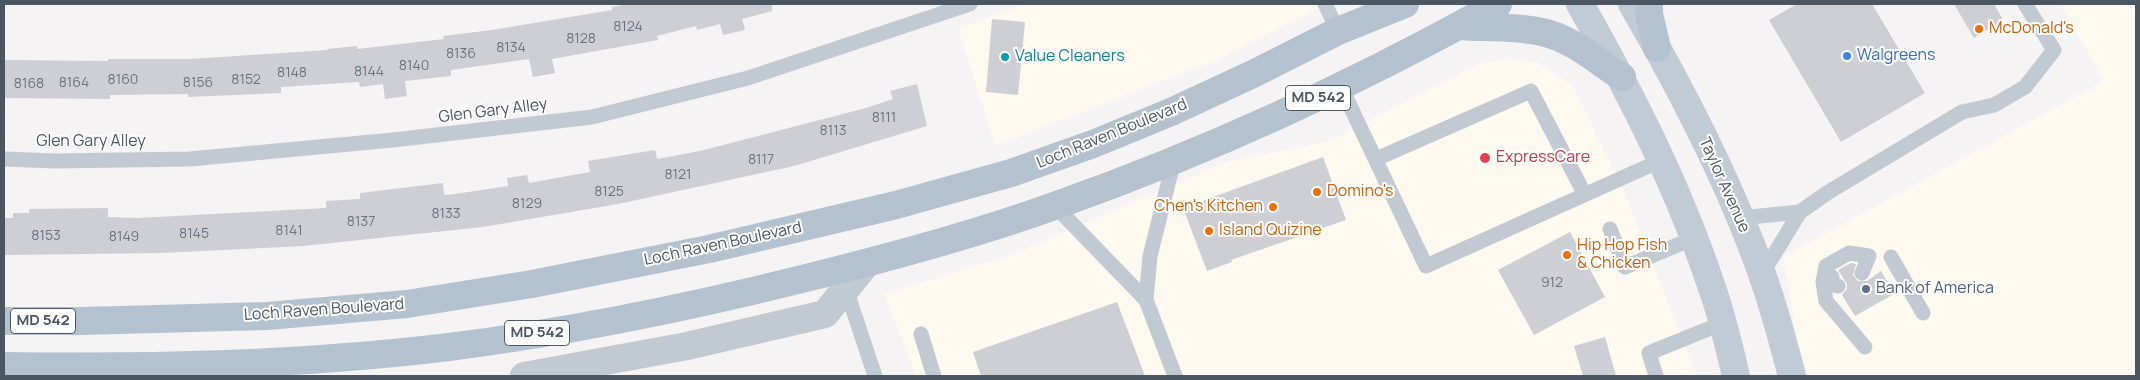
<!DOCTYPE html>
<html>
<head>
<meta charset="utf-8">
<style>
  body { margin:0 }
  #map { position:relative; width:2140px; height:380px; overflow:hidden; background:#f5f3f3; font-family:Manrope,sans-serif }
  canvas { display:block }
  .frame { position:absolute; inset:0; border:5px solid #4a5661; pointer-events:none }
</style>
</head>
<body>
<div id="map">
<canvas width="2140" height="380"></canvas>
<div class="frame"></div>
</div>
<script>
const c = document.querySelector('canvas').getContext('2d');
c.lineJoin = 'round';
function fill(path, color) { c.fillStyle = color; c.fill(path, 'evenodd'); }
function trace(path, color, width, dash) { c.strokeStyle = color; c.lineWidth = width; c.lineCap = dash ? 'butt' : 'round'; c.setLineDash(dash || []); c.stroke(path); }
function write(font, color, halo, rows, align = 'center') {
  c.font = font + ' Manrope,sans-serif'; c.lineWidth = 4; c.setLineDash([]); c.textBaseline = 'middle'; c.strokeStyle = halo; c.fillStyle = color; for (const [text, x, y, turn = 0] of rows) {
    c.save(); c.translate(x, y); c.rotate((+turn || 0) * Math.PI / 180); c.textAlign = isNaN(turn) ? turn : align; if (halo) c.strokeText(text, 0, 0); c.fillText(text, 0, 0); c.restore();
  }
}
const commercial = new Path2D(`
  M1026 4H1325L1217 60 995 146 958 28Z
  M2061 4H2136V376H1808L1798 343 1783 257 2104 81Z
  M1508 59 1539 63 1573 86 1623 189 1697 376H916L884 294 1014 254 1223 163 1329 141 1481 63Z`);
const building = new Path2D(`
  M629 4H772V11L742 19 745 30 723 35 720 24 697 30 696 26 657 36 658 40 552 59 555 73 533 77 529 59 451 70V76L405 81 407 96 385 99 383 84 360 87 359 82 281 87V93L188 97V94L110 95V99L4 98V60L108 61V59H190L328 50 327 49 357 46V49L444 39 443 36 492 30 612 10V7Z
  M1797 4H1872L1925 93 1841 142 1769 20Z
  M1954 4H1994L2003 20 1974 38Z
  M992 19 1025 22 1018 95 986 92Z
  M917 84 927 126 794 166 618 204 483 227 303 246 163 253 4 255V218H13V213H29V209L108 208V217L138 218 326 208V201L360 199V193L443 183 444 195 455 194 508 186 507 178 527 175 529 183 590 172 588 161 655 150 657 159 700 151 866 108 893 99 890 91Z
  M1323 157 1346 220 1231 260 1232 262 1207 271 1183 208Z
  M1570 232 1605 297 1534 335 1498 270Z
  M1851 263 1856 264 1853 275 1858 281H1867L1881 271 1894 294 1855 316 1842 295 1847 289V284L1838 270Z
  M1117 302 1145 376H981L973 352Z
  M1605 337 1616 376H1583L1574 346Z`);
const service = new Path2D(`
  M1325 4 1338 31
  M1341 87 1426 266 1662 160
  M4 159 55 161 190 159 393 140 592 117 748 78 970 4
  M1376 159 1531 91 1584 193
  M1055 206 1146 300 1175 376
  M1740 218 1800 212
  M1610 229 1625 267 1694 238
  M1891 257 1923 313
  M1862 273 1869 256
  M1762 274 1800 212 1827 193 1962 112 1994 105 2025 87 2054 50 2025 4
  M1832 277 1823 282 1826 301 1865 347
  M1838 286 1823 282 1826 266 1849 253 1869 256
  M846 289 875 376
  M1146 300 1150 256 1174 160
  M921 334 934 376
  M1656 376 1649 353 1723 323`);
const minor = new Path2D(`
  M524 376 687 346 825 314 867 263`);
const secondary = new Path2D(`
  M1580 4C1631 94 1678 186 1711 285 1722 315 1729 346 1736 376
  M1632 4C1682 90 1729 180 1762 274 1774 307 1783 342 1792 376`);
const primary = new Path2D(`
  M1649 4V14L1657 48
  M1458 26C1485 28 1515 26 1542 32 1571 38 1597 61 1622 77
  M4 321H82L267 316 407 304 532 284 709 249 896 205 1011 173 1093 144 1171 112 1255 73 1338 31 1405 4
  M4 366C152 368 301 365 449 347 568 332 686 308 802 279 888 258 974 235 1057 205 1209 151 1357 83 1498 4`);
const markers = [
  [1979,29,5,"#e8710a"],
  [1847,56,5,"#3f7fe0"],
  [1005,57,5,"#0f9aa8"],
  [1485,158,6,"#e0444e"],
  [1317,192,5,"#e8710a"],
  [1273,207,5,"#e8710a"],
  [1209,231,5,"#e8710a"],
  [1567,255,5,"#e8710a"],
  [1866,289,5,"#5c6f8a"]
];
const numberNames = [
  ["8124",628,27],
  ["8128",581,39],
  ["8134",511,48],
  ["8136",461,54],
  ["8140",414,66],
  ["8144",369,72],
  ["8148",292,73],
  ["8160",123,80],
  ["8152",246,80],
  ["8164",74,83],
  ["8156",198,83],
  ["8168",29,84],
  ["8111",884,118],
  ["8113",833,131],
  ["8117",761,160],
  ["8121",678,175],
  ["8125",609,192],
  ["8129",527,204],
  ["8133",446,214],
  ["8137",361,222],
  ["8141",289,231],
  ["8145",194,234],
  ["8153",46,236],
  ["8149",124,237],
  ["912",1552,283]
];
const shields = [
  [1318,98,65],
  [43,321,65],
  [537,333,65]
];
const shieldNames = [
  ["MD 542",1318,98],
  ["MD 542",43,321],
  ["MD 542",537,333]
];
const foodNames = [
  ["McDonald's",1989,29],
  ["Domino's",1327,192],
  ["Chen's Kitchen",1263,207,"right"],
  ["Island Quizine",1219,231],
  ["Hip Hop Fish",1577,246],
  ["& Chicken",1577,264]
];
const shopNames = [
  ["Walgreens",1857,56]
];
const cultureNames = [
  ["Value Cleaners",1015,57]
];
const streetNames = [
  ["Glen Gary Alley",493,111,-7],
  ["Loch Raven Boulevard",1112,134,-22],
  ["Glen Gary Alley",91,142],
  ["Taylor Avenue",1724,185,66],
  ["Loch Raven Boulevard",723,244,-12],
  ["Loch Raven Boulevard",324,310,-4]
];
const healthNames = [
  ["ExpressCare",1496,158]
];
const serviceNames = [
  ["Bank of America",1876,289]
];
fill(commercial, '#fdf9ef');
fill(building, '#cdcfd5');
trace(service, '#c1cad2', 15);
trace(minor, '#c1cad2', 28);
trace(secondary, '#c1cbd6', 28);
trace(primary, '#b3c2d1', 28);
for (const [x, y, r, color] of markers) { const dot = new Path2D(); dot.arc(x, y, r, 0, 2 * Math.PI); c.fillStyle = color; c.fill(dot); trace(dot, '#fff', 2); }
write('14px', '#6b747e', null, numberNames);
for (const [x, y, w] of shields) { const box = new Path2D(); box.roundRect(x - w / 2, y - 12.5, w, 25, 4); c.fillStyle = '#fff'; c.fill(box); trace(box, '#4a5661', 1); }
write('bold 15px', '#4a5661', null, shieldNames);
write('16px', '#c56008', '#fff', foodNames, 'left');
write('16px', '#366cbe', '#fff', shopNames, 'left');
write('16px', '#0d838f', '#fff', cultureNames, 'left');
write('16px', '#4a5661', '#fff', streetNames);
write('16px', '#be3a42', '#fff', healthNames, 'left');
write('16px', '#4e5e75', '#fff', serviceNames, 'left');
</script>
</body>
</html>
